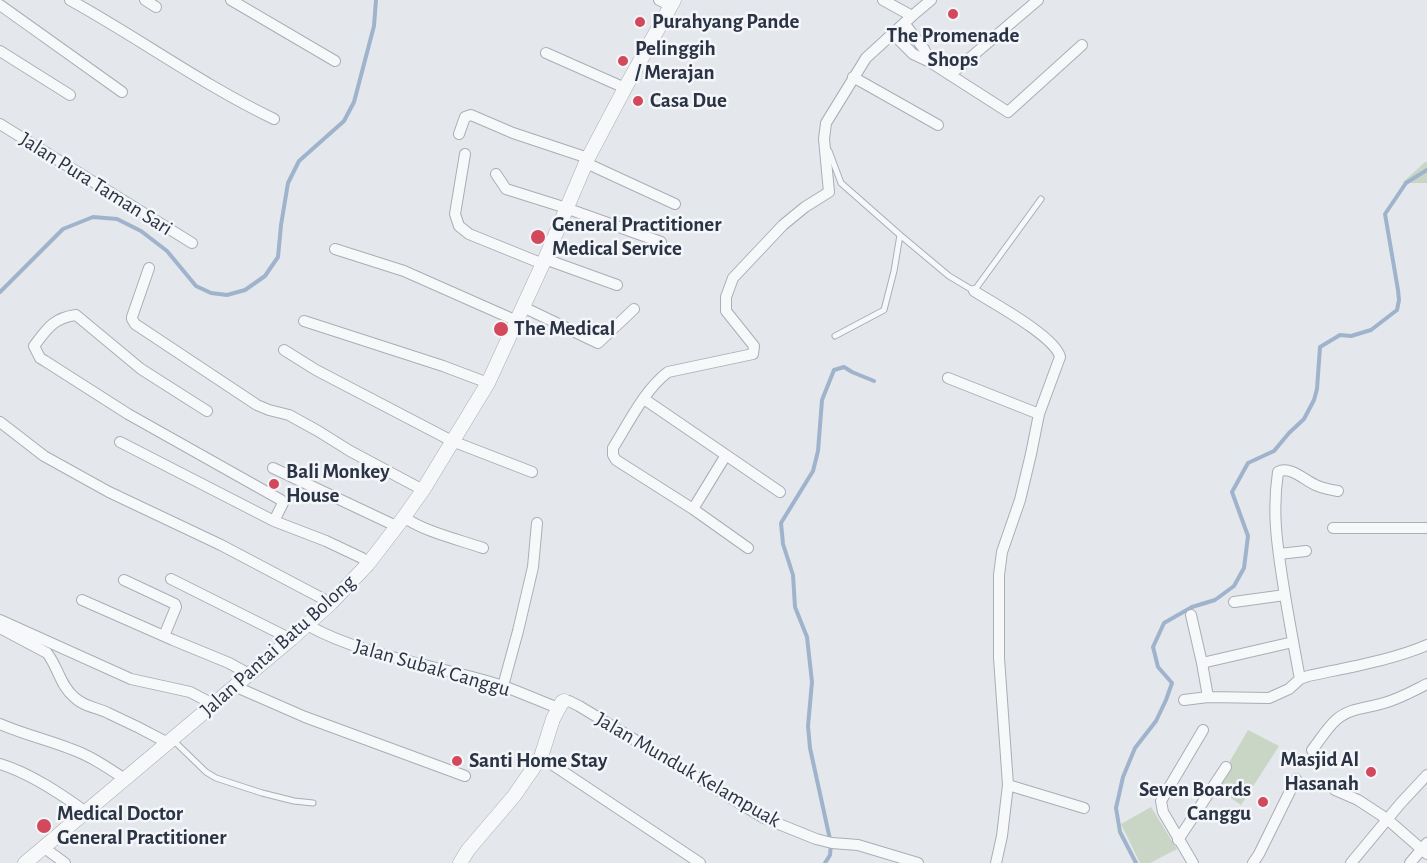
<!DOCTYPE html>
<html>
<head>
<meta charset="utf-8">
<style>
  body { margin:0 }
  canvas { display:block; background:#e4e7ec }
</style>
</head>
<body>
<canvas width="1427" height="863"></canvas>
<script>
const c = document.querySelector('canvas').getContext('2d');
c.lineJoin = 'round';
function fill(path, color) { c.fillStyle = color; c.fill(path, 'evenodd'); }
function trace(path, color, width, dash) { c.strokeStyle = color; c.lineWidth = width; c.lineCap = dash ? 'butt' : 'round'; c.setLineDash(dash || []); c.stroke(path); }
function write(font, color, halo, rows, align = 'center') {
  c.font = font + ' "Alegreya Sans",sans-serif'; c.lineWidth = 5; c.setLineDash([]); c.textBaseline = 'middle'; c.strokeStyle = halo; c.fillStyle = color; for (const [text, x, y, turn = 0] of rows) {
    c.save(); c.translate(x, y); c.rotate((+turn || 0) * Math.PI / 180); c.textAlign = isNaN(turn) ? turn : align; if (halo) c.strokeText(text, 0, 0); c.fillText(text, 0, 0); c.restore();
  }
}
const green = new Path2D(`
  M1425 162H1427V183H1402Z
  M1248 730 1279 746 1241 805 1215 787Z
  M1151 807 1177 849 1150 863H1140L1121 824Z`);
const stream = new Path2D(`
  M0 292 63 229 93 217 117 219 141 231 167 251 196 286 211 293 227 295 245 290 265 276 278 257 281 225 288 183 299 161 344 121 354 102 374 26 376 0
  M825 863 830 855 831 844 810 748 808 726 812 682 807 637 795 607 793 575 783 544 781 523 813 471 818 451 822 400 834 370 844 367 852 372 874 381
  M1136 863 1120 832 1116 808 1123 777 1135 748 1156 721 1166 700 1172 683 1158 667 1153 647 1164 623 1192 607 1215 600 1234 586 1244 568 1248 536 1232 492 1248 463 1274 451 1289 433 1304 419 1314 400 1317 389 1320 347 1340 335 1351 336 1371 330 1397 310 1399 300 1398 290 1385 214 1406 183 1427 170`);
const service = new Path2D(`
  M829 151 841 183 900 235 949 276 974 291 1041 199
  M835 336 884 310 894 271 900 235
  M173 740 206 772 216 778 262 793 294 801 313 803`);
const minor = new Path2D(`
  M70 0C139 38 203 85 274 119
  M145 0 156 7
  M231 0 335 61
  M659 0 671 6
  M883 0 912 16
  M0 5 122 92
  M904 23 924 49 930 62
  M893 34 913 54 930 62 1008 112 1082 45
  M0 51 70 95
  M546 53 625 88
  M950 75 1038 0
  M853 77 938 125
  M0 124 192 243
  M459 134 465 117 471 115 513 133 588 158
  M465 154 455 214 459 226 469 234 543 264
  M586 163 675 204
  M496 174 506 189 560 206 661 242
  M335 249 404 271 517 321
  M545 259 617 285
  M149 268 132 317V319L135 324 257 405 269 410 289 415 318 431 350 451 423 490
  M974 291C993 303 1056 337 1060 357L1039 414 1031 454 1020 500 1002 552 999 575V658L1008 785 1002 836 996 863
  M523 307 598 343 634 309
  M304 321 443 366 488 383
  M284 350 316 370 452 441 532 472
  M948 378 1039 414
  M644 399 780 492
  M207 411 141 369 76 315C53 318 47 329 34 346L40 358 45 361 128 414 281 500 283 503 274 521
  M0 422 44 456 109 492 221 545 331 603
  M120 442 274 521 326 541 362 558 368 564
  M273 468 396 526
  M693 509 726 455
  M404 517C422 531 460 540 483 548
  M1333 528H1427
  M748 548 693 509 616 460 613 455V448C628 424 645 389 668 372L753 354 754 346 726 311V297L733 278 783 225 805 207 829 192 824 139 826 123 866 58 912 16 931 0
  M1279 554 1306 551
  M171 579 291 639
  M124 580 175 604 176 607 164 636
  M82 600 173 640 229 663 249 674
  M1234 602 1285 595
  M1191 615 1202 663 1208 697
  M0 620 131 679 190 692 213 704
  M307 625C367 658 438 665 503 686 522 693 540 701 558 708
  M0 628 47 653C58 667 60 685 74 697 84 707 96 707 108 713 128 722 148 732 168 743
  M1202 663 1293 642
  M1300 679C1294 647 1288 615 1283 583 1277 544 1272 512 1278 472 1291 465 1306 482 1318 486 1325 489 1332 490 1338 491
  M234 686 305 717 465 776
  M503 686 518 631 533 567 537 523
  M1184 700 1208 697 1269 698 1289 689 1300 679 1308 676C1345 668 1393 660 1427 645
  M564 701H569L579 706 764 818 816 839 832 843 858 845 918 863
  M0 724C23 734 48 740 71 749 91 756 108 768 125 779
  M1312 750C1320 740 1327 728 1336 720 1349 708 1368 708 1384 703 1399 699 1413 691 1427 684
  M541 757 700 863
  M0 764C30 773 61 794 86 812
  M1008 785 1084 808
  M1335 790 1358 800 1387 819 1427 854
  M1178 840 1226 767
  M43 847 65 863
  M1193 863 1163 812 1161 801 1203 730
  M1253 863 1259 854 1296 779
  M1351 863 1400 804 1427 775
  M1410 863 1427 843`);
const tertiary = new Path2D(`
  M25 863 291 639 331 603 368 564 404 517 423 490 488 383 545 259 588 158 625 88 674 0
  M460 863 468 850 514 796 541 757 553 719 562 702 564 701`);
const markers = [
  [953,14,6,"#d1495b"],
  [640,22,6,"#d1495b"],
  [623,61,6,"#d1495b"],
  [638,101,6,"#d1495b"],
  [538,237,8,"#d1495b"],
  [501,329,8,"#d1495b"],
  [274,484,6,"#d1495b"],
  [457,761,6,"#d1495b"],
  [1371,772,6,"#d1495b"],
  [1263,802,6,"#d1495b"],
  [44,826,8,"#d1495b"]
];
const poiNames = [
  ["Purahyang Pande",652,22],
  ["The Promenade",953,36,"center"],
  ["Shops",953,60,"center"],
  ["Pelinggih",635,49],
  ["/ Merajan",635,73],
  ["Casa Due",650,101],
  ["General Practitioner",552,225],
  ["Medical Service",552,249],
  ["The Medical",514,329],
  ["Bali Monkey",286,472],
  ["House",286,496],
  ["Masjid Al",1359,760,"right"],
  ["Hasanah",1359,784,"right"],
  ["Santi Home Stay",469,761],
  ["Seven Boards",1251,790,"right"],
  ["Canggu",1251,814,"right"],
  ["Medical Doctor",57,814],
  ["General Practitioner",57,838]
];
const streetNames = [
  ["Jalan Pura Taman Sari",96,184,32],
  ["Jalan Pantai Batu Bolong",278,646,-42],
  ["Jalan Subak Canggu",432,668,16],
  ["Jalan Munduk Kelampuak",688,770,30]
];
fill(green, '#c9d6c5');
trace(stream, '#9fb4cc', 4);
trace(service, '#a9aeb7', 7);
trace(minor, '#a9aeb7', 12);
trace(tertiary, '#a9aeb7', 15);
trace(service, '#f7f8fa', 5);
trace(minor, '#f7f8fa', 10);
trace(tertiary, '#f7f8fa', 14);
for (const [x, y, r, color] of markers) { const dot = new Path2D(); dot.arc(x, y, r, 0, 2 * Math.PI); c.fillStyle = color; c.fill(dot); trace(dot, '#f4f6f9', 2); }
write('bold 21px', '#2b3445', '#f4f6f9', poiNames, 'left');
write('21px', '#2b3445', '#f4f6f9', streetNames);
</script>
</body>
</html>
